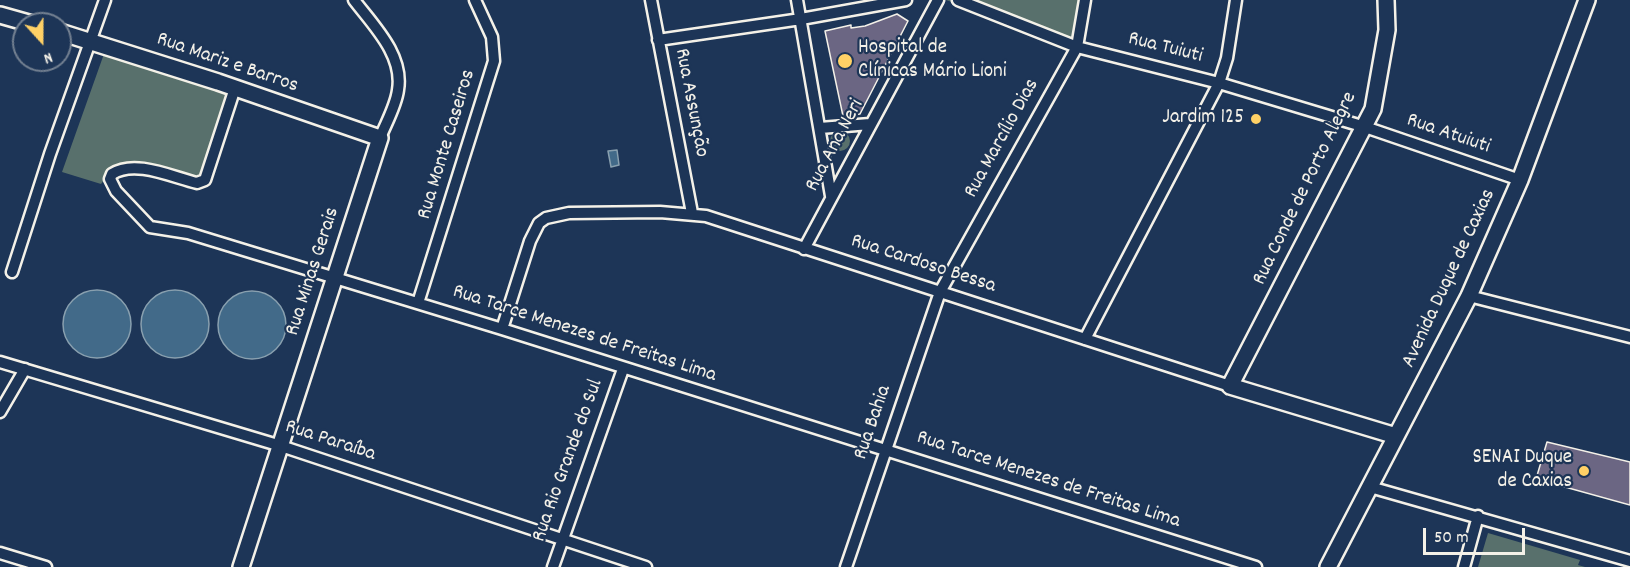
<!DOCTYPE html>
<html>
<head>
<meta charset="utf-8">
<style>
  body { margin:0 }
  #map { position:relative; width:1630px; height:567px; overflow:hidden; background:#1d3557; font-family:Dekko,sans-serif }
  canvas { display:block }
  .north { position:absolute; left:12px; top:12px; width:60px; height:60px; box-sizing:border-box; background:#1d3557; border:2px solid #738091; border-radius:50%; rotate:159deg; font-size:16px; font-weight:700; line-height:24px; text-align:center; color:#f4f1e8 }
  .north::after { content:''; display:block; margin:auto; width:21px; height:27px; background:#ffd166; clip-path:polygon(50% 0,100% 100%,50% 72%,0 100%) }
  .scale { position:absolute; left:1423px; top:528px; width:102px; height:27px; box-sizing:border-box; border:3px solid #f4f1e8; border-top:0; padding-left:8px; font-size:18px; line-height:21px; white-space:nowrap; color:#f4f1e8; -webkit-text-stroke:4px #1d3557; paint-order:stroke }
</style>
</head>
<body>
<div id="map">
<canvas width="1630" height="567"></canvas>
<div class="north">N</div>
<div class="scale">50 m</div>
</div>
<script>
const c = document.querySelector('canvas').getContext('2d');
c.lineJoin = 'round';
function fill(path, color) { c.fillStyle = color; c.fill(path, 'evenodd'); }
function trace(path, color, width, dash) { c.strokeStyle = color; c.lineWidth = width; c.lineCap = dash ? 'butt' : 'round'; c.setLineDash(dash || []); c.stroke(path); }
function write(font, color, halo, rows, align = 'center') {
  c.font = font + ' Dekko,sans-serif'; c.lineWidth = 4.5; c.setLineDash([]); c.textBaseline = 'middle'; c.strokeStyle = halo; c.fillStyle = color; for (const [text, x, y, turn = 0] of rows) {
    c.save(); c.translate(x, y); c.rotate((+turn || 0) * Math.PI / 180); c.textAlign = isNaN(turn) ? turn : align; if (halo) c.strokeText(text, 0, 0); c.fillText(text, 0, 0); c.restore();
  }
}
const green = new Path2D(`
  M946 0H1082L1073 44Z
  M105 51 227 91 202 178C173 170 144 159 115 165L101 184 62 172Z
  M830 141a10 10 0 1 1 20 0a10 10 0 1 1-20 0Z
  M1488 533 1580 560 1578 565 1585 567H1478Z`);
const water = new Path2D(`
  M617 150 619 165 611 167 608 151Z
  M141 324a34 34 0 1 1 68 0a34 34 0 1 1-68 0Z
  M63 324a34 34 0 1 1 68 0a34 34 0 1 1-68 0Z
  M218 325a34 34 0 1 1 68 0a34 34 0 1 1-68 0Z`);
const building = new Path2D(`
  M897 14 908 21 860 114 843 116 825 31 851 25V28L865 26Z
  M1547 442 1630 462V505L1536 479Z`);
const street = new Path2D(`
  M354 0C373 25 404 55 398 90 396 106 386 123 380 138
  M651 0 692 213
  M797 0 831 196
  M958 0 1077 47 1219 83 1365 127 1520 180
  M658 40 801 19 906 0
  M235 88 205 180 197 183C172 177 135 159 112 174L110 179 116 191 150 227 188 233 502 329 1256 567
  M820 128 870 124
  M804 249 938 0
  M12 272 50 154 105 0
  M1469 296 1630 337
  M418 303 494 61 492 37 475 0
  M502 329 530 241 539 223 546 218 569 213 660 212 706 216 1230 386
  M1085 339 1219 83 1227 58 1236 0
  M0 362 281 446 646 567
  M0 412 25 369
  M1370 487 1630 561
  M0 553 46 567
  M553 567 623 369
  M846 567 940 292 1077 47 1085 0
  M1464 567 1478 516`);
const secondary = new Path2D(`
  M1386 0 1387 30 1373 109 1230 386 1396 436
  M0 15 32 24
  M60 32 218 82 380 138 241 567
  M1328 567 1469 296 1520 180 1587 0`);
const markers = [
  [845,61,8,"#ffd166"],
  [1256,119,6,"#ffd166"],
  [1584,471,6,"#ffd166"]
];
const poiNames = [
  ["Hospital de",858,49,"left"],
  ["Clínicas Mário Lioni",858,73,"left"],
  ["Jardim 125",1244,119],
  ["SENAI Duque",1572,459],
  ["de Caxias",1572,483]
];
const streetNames = [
  ["Rua Tuiuti",1165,49,14],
  ["Rua Mariz e Barros",227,64,19],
  ["Rua Assunção",690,103,79],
  ["Rua Atuiuti",1448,135,19],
  ["Rua Marcílio Dias",1003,139,-61],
  ["Rua Monte Caseiros",448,145,-73],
  ["Rua Ana Neri",836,146,-62],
  ["Rua Conde de Porto Alegre",1306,189,-64],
  ["Rua Cardoso Bessa",923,265,18],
  ["Rua Minas Gerais",314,272,-72],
  ["Avenida Duque de Caxias",1450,279,-65],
  ["Rua Tarce Menezes de Freitas Lima",584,335,18],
  ["Rua Bahia",874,423,-71],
  ["Rua Paraíba",330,442,18],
  ["Rua Rio Grande do Sul",569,461,-70],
  ["Rua Tarce Menezes de Freitas Lima",1048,481,18]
];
fill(green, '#58706c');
fill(water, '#426a89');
trace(water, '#89a0af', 1.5);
fill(building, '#6b6683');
trace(building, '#f4f1e8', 1.5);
trace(street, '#f4f1e8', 15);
trace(secondary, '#f4f1e8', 20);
trace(street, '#1d3557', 10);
trace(secondary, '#1d3557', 15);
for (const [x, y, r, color] of markers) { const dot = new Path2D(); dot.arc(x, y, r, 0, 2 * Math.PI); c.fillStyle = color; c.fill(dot); trace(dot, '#1d3557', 2); }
write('21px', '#f4f1e8', '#1d3557', poiNames, 'right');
write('21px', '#f4f1e8', '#1d3557', streetNames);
</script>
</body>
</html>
